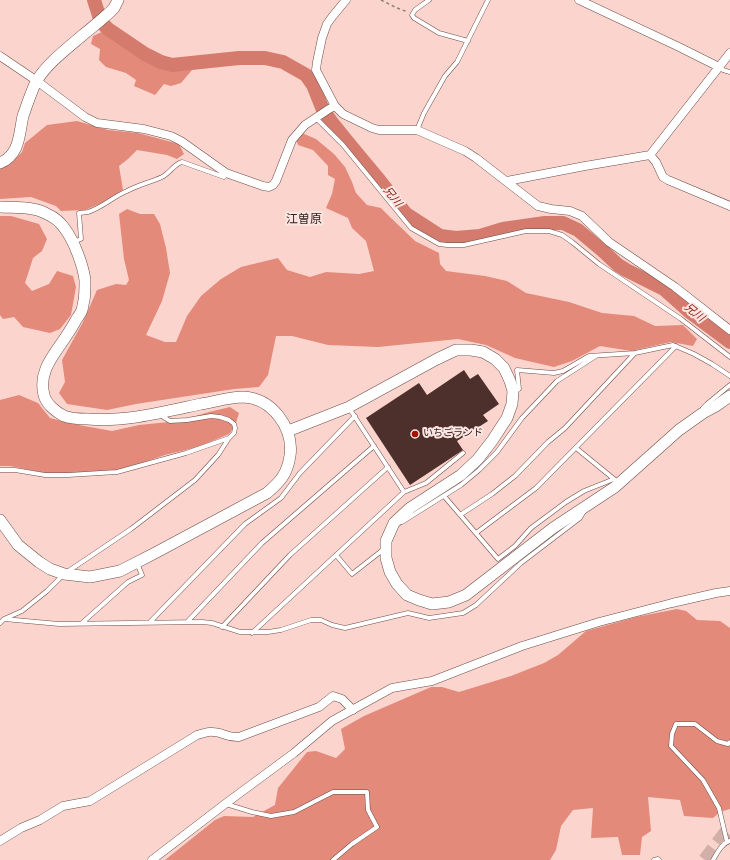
<!DOCTYPE html>
<html>
<head>
<meta charset="utf-8">
<style>
  body { margin:0 }
  canvas { display:block; background:#fbd4cd }
</style>
</head>
<body>
<canvas width="730" height="860"></canvas>
<script>
const c = document.querySelector('canvas').getContext('2d');
c.lineJoin = 'round';
function fill(path, color) { c.fillStyle = color; c.fill(path, 'evenodd'); }
function trace(path, color, width, dash) { c.strokeStyle = color; c.lineWidth = width; c.lineCap = dash ? 'butt' : 'round'; c.setLineDash(dash || []); c.stroke(path); }
function write(font, color, halo, rows, align = 'center') {
  c.font = font + ' "Titillium Web","Noto Sans JP",sans-serif'; c.lineWidth = 4; c.setLineDash([]); c.textBaseline = 'middle'; c.strokeStyle = halo; c.fillStyle = color; for (const [text, x, y, turn = 0] of rows) {
    c.save(); c.translate(x, y); c.rotate((+turn || 0) * Math.PI / 180); c.textAlign = isNaN(turn) ? turn : align; if (halo) c.strokeText(text, 0, 0); c.fillText(text, 0, 0); c.restore();
  }
}
const forest = new Path2D(`
  M104 31 131 50 152 63 171 69 186 66 192 70 181 83 171 86 164 84 155 95 134 86 136 80 126 73 106 67 99 60 100 49 91 44 93 36Z
  M77 121 108 130 138 133 179 144 184 154 177 159 167 155 137 150 128 159 119 166 123 190 102 203 85 210 61 211 56 206 31 197 0 199V169L10 164 22 152 25 143 47 125Z
  M302 133 316 139 334 154 345 167 352 182 356 193 367 205 381 208 391 218 415 241 439 253 440 264 446 271 485 276 507 281 526 293 569 302 602 313 634 316 655 326 683 325 697 339 693 346 671 342 631 351 600 346 572 361 554 367 515 358 486 345 458 339 378 347 328 345 292 336H276L268 375 259 387 234 389 136 404 107 410 67 404 59 393 65 382 62 360 83 322 97 290 116 284 126 285 129 280 124 259 119 214 127 209 140 214H154L160 224 166 248 170 273 162 301 146 335 165 342H176L187 316 201 296 221 279 241 267 278 258 287 270 310 277 326 272 359 274 374 271 366 241 352 228 348 218 326 208 332 194 335 179 328 175V166L313 150 298 145 296 139Z
  M0 216H11L39 224 47 239 42 251 33 258 25 283 32 291 49 284 57 271 73 276 76 287 71 315 60 329 50 333 23 327 14 317 3 319 0 315Z
  M19 395 38 403 50 418 79 425 112 431 139 425 179 421 209 412 230 407 239 413 235 426 229 434 198 447 165 455 130 467 116 470 74 475 45 473 10 466H0V400Z
  M677 609 686 611 697 620 720 621 730 628V809L720 812 713 818 684 816 680 800 648 797 651 831 642 837 640 855H622L618 837 591 838 593 808 573 810 561 826 556 850 550 860H165L215 820 224 816 253 817 275 805 278 788 307 752 316 751 336 758 345 749 341 729 364 716 431 687H442L459 692 511 676 544 663 558 655 586 631 636 617Z`);
const river = new Path2D(`
  M94 0 101 22 108 29 145 54 161 62 172 65 239 58H265L283 62 306 75 313 85 323 110 333 124 350 145 380 181 406 214 440 236 456 238 480 236 503 229 545 223H563L578 230 603 251 618 265 626 270 664 289 691 313 730 342`);
const building = new Path2D(`
  M464 370 470 379 478 374 499 404 483 415 488 421 457 441 463 450 448 460 410 485 366 418 419 383 427 395Z`);
const highwayTunnel = new Path2D(`
  M705 860 730 827`);
const path = new Path2D(`
  M381 0 397 8 408 12`);
const lane = new Path2D(`
  M429 0 415 10 412 15 414 18 439 33 468 41
  M719 68 723 70 730 72
  M316 118 343 145 411 228 439 244 447 245H464L526 231H549L562 235 572 242 588 255 599 264 681 319 730 357
  M417 130 424 113 445 76 457 62 488 0
  M73 242 81 239 79 213C82 213 85 212 88 212 102 208 114 196 127 191 138 185 151 182 162 177 170 173 174 164 182 162L224 177 226 173
  M513 391 519 389 517 370 554 373 563 371 589 356 635 353 673 345 694 354 712 364 730 376
  M349 408 404 492
  M703 408 707 404 730 385
  M576 448 614 479
  M0 470H15L45 475H68L117 472 186 453 229 438
  M444 496 498 559 515 546 531 528 566 502 584 491 614 479 619 483
  M460 515 492 494 515 476 548 442 565 428 635 353
  M400 522H402L461 485 479 470 497 452 522 418 557 381 596 356
  M476 533 536 488 676 346
  M336 555 352 574 384 549
  M4 619 59 624 202 622 212 623 240 632H268L281 630 311 620H321L332 625 345 628 408 613 429 618 463 613 476 605 521 563 580 518 583 513
  M150 622 245 524 281 498 300 473 355 416
  M187 622 262 543 374 446
  M0 623 4 619 22 611 47 591 64 574 131 529 195 480 218 455 229 438 234 433 235 428 234 424 229 420 220 417 211 416 187 420 170 421 160 415
  M82 623 128 582 142 575 137 563
  M222 627 290 555 388 467
  M252 633 404 492 426 483 463 453
  M226 804 252 812 271 816 294 812 333 792H367L368 810 377 827 352 844 333 860
  M727 842 719 808 703 780 671 746 672 734 676 724H695L717 741 728 744 730 742
  M654 860 658 859 659 860
  M713 860C718 852 721 844 730 841`);
const street = new Path2D(`
  M346 0 332 17 327 24 322 38 317 62 316 70 335 106 343 114 372 128 379 130H417L465 151 476 158 538 206 551 209 570 211 582 216 609 242 675 287 730 330
  M579 0 679 47 719 67
  M0 56 37 81 85 117 97 123 144 129 171 136 181 141 226 173 263 186 269 187 273 185 276 181 292 140 305 125 329 109 335 106
  M650 155 656 162 663 177 668 180 730 206
  M507 181 585 166 650 155 730 53
  M0 841 21 828 40 820 63 806 90 801 197 735C202 734 208 731 213 732 223 732 227 738 239 737L319 707 333 696 342 699 353 710
  M152 860 225 804 294 753 332 721 392 688 432 681 522 646 599 622 672 603 716 593 730 591`);
const secondary = new Path2D(`
  M0 163C20 155 19 134 23 116 27 105 31 92 36 82 46 64 69 47 84 34 93 27 102 19 110 12L114 8 118 0
  M0 207C16 208 33 206 47 214 54 217 61 223 65 229 74 241 83 265 85 280 85 287 85 294 84 301 83 303 83 307 82 310 81 313 78 317 76 320 73 326 69 332 65 338 53 356 38 372 44 395 46 404 56 412 64 416 71 419 81 419 88 419 126 422 164 412 201 404 215 402 229 397 243 397 272 398 294 428 290 456 287 474 281 481 267 493L155 553 120 571 90 577 64 574 50 569 39 562 18 545 0 520
  M288 431 349 407 437 359 456 350H471L483 352 495 359 504 368 510 381 513 391 512 404 507 418 492 441 478 459 461 475 410 508 394 523 386 541V558L390 572 397 584 407 595 419 600 432 604 449 602 466 595 553 528 615 487 679 430 703 413 716 406 730 396`);
const markers = [
  [415,434,4,"#a51107"]
];
const poiNames = [
  ["いちごランド",423,434]
];
const waterNames = [
  ["兄川",392,197,51],
  ["兄川",694,313,39]
];
const quarterNames = [
  ["江曽原",304,220]
];
fill(forest, '#e48a7b');
trace(river, '#d47b6d', 14);
fill(building, '#4d2f2b');
trace(highwayTunnel, '#d2b0aa', 14, [14, 7]);
trace(lane, '#6d4d48', 5);
trace(street, '#6d4d48', 9);
trace(secondary, '#6d4d48', 12);
trace(path, '#957b76', 1.5, [3, 3]);
trace(lane, '#fff', 4);
trace(street, '#fff', 8);
trace(secondary, '#fff', 11);
for (const [x, y, r, color] of markers) { const dot = new Path2D(); dot.arc(x, y, r, 0, 2 * Math.PI); c.fillStyle = color; c.fill(dot); trace(dot, '#fde5e1', 1.5); }
write('10px', '#30221f', '#fde5e1', poiNames, 'left');
write('italic 11px', '#871d13', '#fde5e1', waterNames);
write('12px', '#30221f', '#fde5e1', quarterNames);
</script>
</body>
</html>
